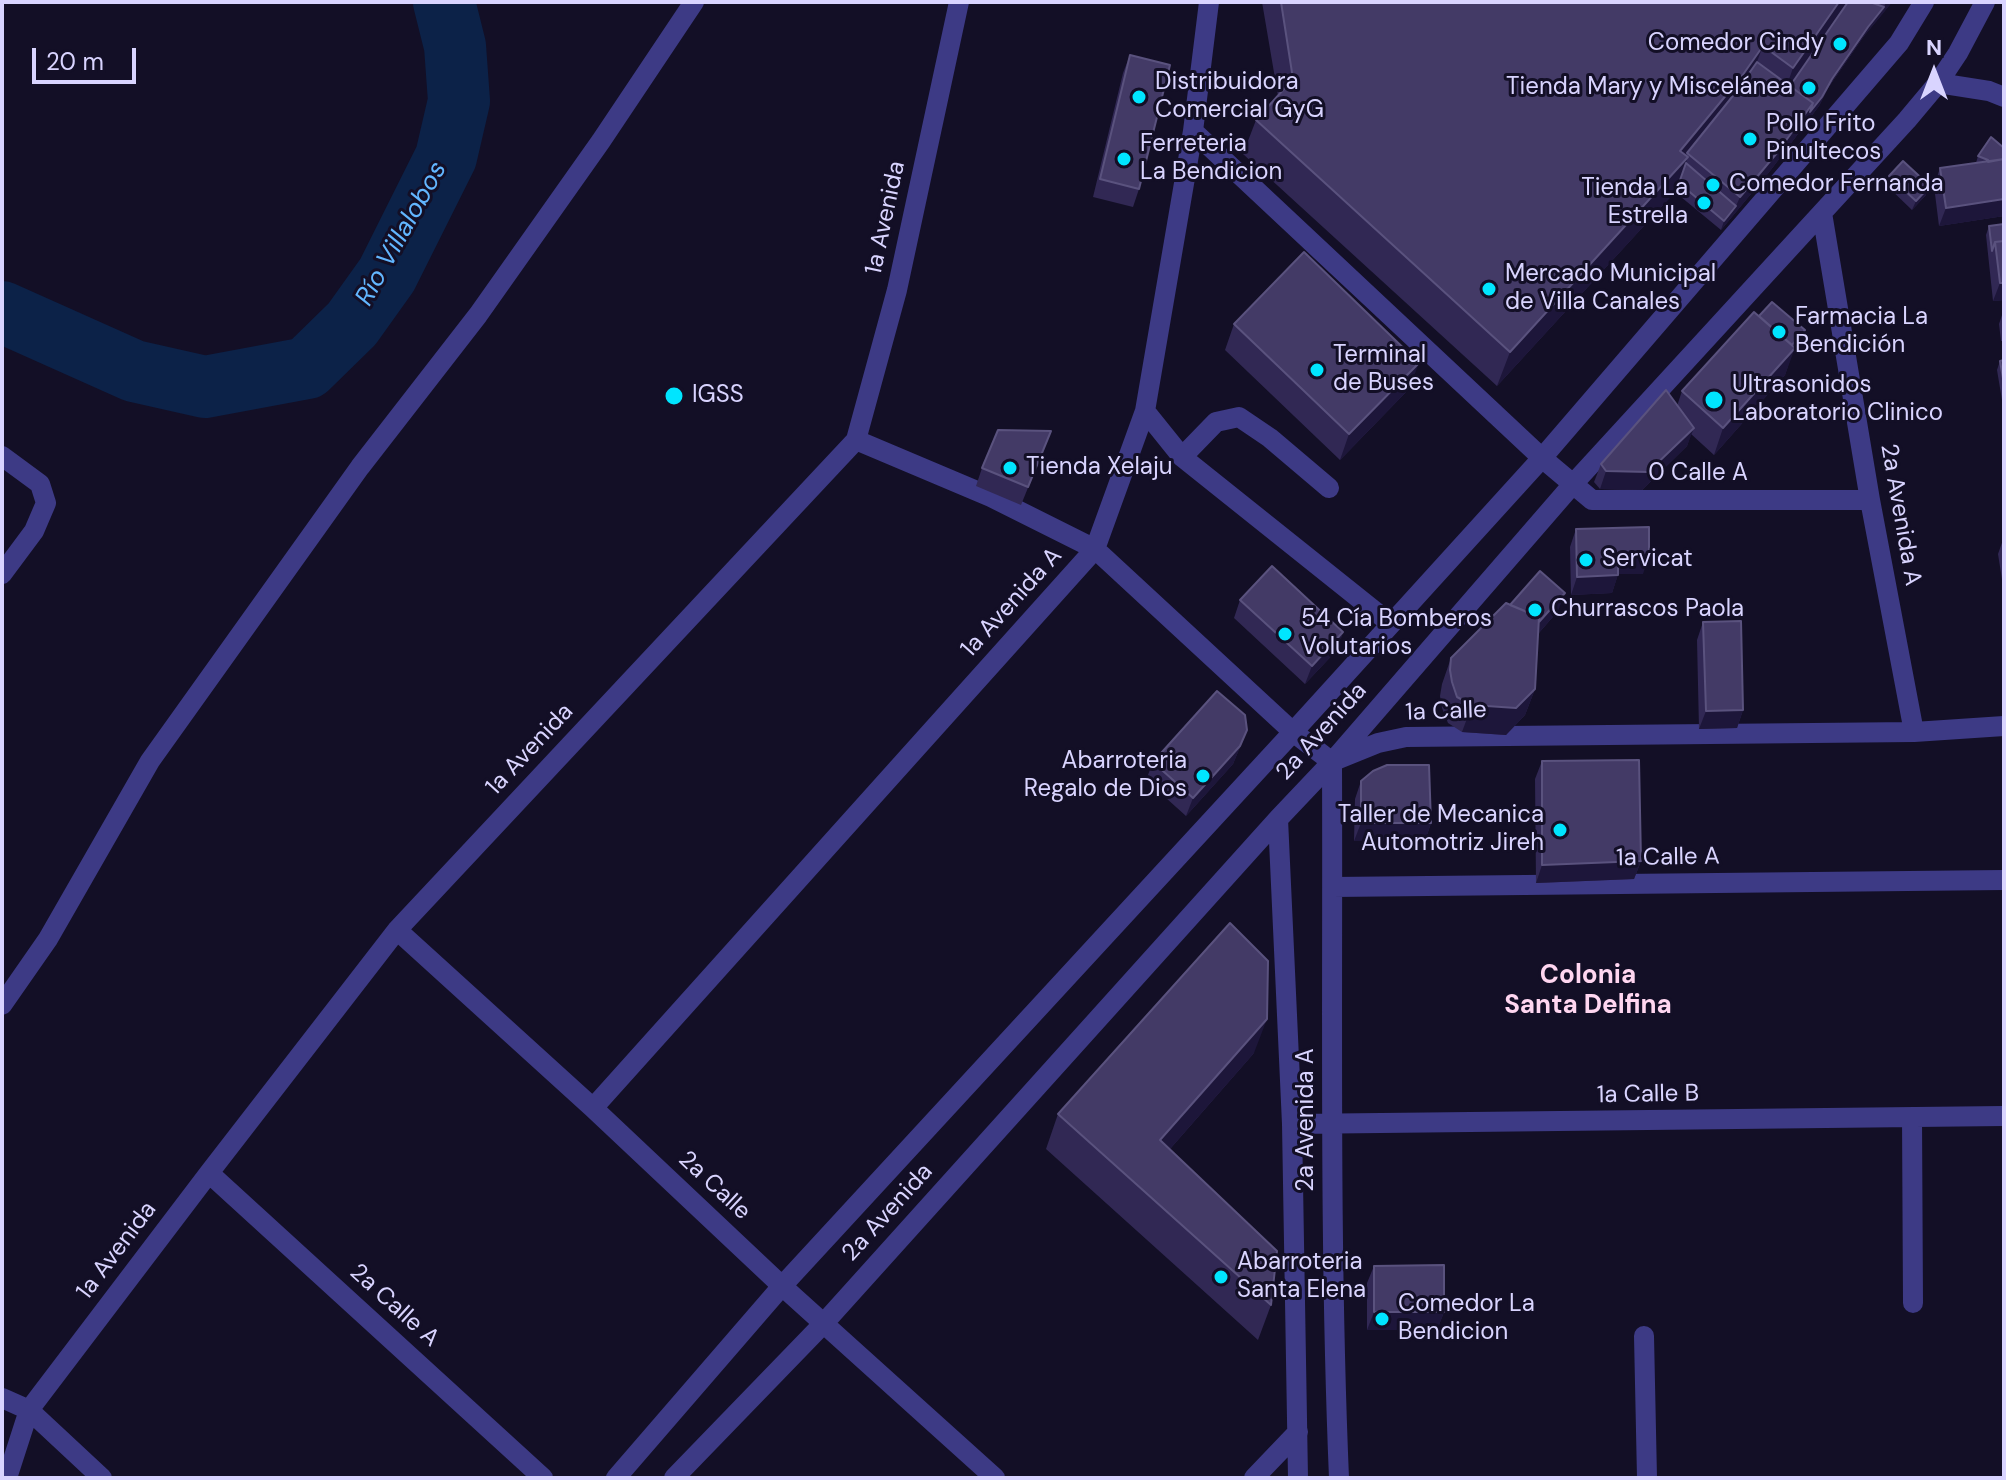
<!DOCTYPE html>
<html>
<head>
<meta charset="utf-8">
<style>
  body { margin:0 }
  #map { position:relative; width:2006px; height:1480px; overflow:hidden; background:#130f26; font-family:"DM Sans",sans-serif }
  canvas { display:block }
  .frame { position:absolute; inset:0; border:4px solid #d9d4ff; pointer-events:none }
  .north { position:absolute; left:1894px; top:32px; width:80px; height:80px; -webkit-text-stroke:6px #130f26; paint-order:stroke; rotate:0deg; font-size:22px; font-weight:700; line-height:32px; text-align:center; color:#d9d4ff }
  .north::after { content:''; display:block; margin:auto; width:28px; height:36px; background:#d9d4ff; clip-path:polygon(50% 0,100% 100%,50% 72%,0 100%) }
  .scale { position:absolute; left:32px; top:48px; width:104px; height:36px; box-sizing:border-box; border:4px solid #d9d4ff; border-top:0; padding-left:10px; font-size:24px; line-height:28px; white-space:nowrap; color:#d9d4ff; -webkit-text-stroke:6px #130f26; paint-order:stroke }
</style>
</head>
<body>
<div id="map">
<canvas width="2006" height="1480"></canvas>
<div class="frame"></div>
<div class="north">N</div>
<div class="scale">20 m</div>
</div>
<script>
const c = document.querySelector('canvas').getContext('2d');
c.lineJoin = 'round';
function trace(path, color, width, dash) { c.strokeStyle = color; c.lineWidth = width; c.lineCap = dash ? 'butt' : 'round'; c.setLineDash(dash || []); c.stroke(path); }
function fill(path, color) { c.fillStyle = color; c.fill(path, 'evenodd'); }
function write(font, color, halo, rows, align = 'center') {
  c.font = font + ' "DM Sans",sans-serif'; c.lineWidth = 6; c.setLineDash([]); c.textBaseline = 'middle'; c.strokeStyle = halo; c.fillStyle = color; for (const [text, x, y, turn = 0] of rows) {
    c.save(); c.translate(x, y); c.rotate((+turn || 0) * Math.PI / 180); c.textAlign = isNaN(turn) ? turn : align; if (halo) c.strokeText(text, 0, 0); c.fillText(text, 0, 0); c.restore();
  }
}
const river = new Path2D(`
  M2 312 134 371 205 387 307 368 352 324 387 275 446 157 459 101 455 46 444 2`);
const minor = new Path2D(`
  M1938 83 1989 91 2004 97
  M1193 131 1542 458 1592 500H1870
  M1822 213 1870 500 1914 732
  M1145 411 1182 457 1391 624
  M856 440 991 497 1095 549 1293 732 1332 762
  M2 456 40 484 46 503 34 531 2 574
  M1182 457 1216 422 1239 417 1270 438 1329 488
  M1336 760 1378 743 1406 737 1914 732 2004 726
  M1332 762C1333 1000 1329 1240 1339 1478
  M1278 819 1292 1124 1298 1478
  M1333 887 2004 880
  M397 930 593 1108 782 1286 995 1478
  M2 1005 48 939 150 761 360 467 478 315 601 141 694 2
  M593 1108 1095 549 1145 411 1193 131 1209 2
  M1912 1117 1913 1303
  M1292 1124 2004 1116
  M209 1173 543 1478
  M1644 1336 1647 1478
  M2 1398 29 1410 102 1478
  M7 1478 29 1410 209 1173 397 930 856 440 897 290 959 2
  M616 1478 782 1286 1293 732 1542 458 1899 43 1924 2
  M674 1478 824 1323 1278 819 1332 762 1573 484 1907 120 1938 83 1958 53 1985 2
  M1254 1478 1298 1432`);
const wall = new Path2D(`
  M1262 2H1892L1864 36 1828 88 1819 106 1770 171 1721 230 1675 192 1497 386 1243 154 1256 120 1278 96Z
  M1130 55 1139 189 1133 207 1093 197 1123 73Z
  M2004 148V216L1939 226 1934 186 1940 168 1976 163 1978 156Z
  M1889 176 1926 195 1912 210 1886 185Z
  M2004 224V300L1993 301 1986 235 1989 226Z
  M2002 315H2004V341H2001L1999 324Z
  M1759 316 1805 330 1802 339 1794 348 1785 375 1714 455 1691 434 1687 446 1642 490 1600 489 1594 482 1601 464 1677 406 1682 391Z
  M1234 324 1409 389 1340 460 1225 350Z
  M2004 360V400H2002L1997 370 2000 361Z
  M1051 431 1021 505 976 486 982 468Z
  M1576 529 1643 574H1618L1612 593 1571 595 1570 547Z
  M2004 537V592L1998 554Z
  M1240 600 1343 632 1337 650 1305 684 1234 618Z
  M1510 605 1558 611 1538 634 1535 689 1525 715 1506 735 1462 732 1448 723 1442 708 1440 696 1442 684 1451 658Z
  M1703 622 1743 710 1737 728 1699 729 1697 640Z
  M1247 730 1233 764 1186 816 1146 780 1153 762Z
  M1542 761 1641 861 1634 879 1536 883 1535 779Z
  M1361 781 1431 823 1425 841H1354L1355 799Z
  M1254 1053 1170 1149 1271 1305 1258 1340 1046 1149 1058 1114Z
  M1374 1266 1444 1312 1437 1330H1367V1283Z`);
const shadedWall = new Path2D(`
  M1839 2H1850L1781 102 1793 68Z
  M1886 2H1892L1881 16Z
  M1884 7 1881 16 1864 36 1828 88 1819 106 1770 171 1721 230 1724 221 1736 206 1740 197 1832 79 1868 27Z
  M1763 46 1750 80 1687 153 1683 163 1688 157 1676 191 1497 386 1510 352 1680 151Z
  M1930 186 1926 195 1912 210 1916 201Z
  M2004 199V216L1939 226 1946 208Z
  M2000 283H2004V300L1993 301Z
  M1805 330 1802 339 1777 367 1780 358Z
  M1795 348 1785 375 1714 455 1723 428Z
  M1419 363 1409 389 1340 460 1349 434Z
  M1694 428 1687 446 1642 490 1600 489 1606 471Z
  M1618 556H1649L1643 574H1611Z
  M1618 575 1612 593 1571 595 1577 577Z
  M1565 593 1558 611 1530 643 1536 625Z
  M1343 632 1337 650 1305 684 1312 666Z
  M1535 689 1525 715 1506 735 1462 732 1472 705Z
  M1743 710 1737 728 1699 729 1706 711Z
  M1247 730 1233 764 1186 816 1193 798Z
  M1361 823H1431L1425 841H1354Z
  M1641 861 1634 879 1536 883 1542 865Z
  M1267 1019 1254 1053 1148 1174 1160 1140Z
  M1374 1312H1444L1437 1330H1367Z`);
const building = new Path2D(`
  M1281 2H1839L1793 68 1763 46 1742 76 1680 151 1688 157 1510 352 1256 120 1293 79Z
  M1848 2H1870L1884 7 1868 27 1832 79 1822 97 1810 112 1813 103 1790 86Z
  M1130 55 1170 65 1139 189 1100 179Z
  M1757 62 1813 103 1777 153 1740 197 1687 153 1736 92Z
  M1991 137 2004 148V159L1988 162V160L1978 156Z
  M2004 159V199L1946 208 1940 168Z
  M1903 161 1930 186 1916 201 1889 176Z
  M1686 163 1736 206 1724 221 1679 183Z
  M2004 224V241L1995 242 1992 251 1989 226Z
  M2004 241V283H2000L1995 242Z
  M1304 252 1419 363 1349 434 1234 324Z
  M1772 302 1805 330 1792 345 1759 316Z
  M1754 312 1795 348 1723 428 1682 391Z
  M2004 360V384L2000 361Z
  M1666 390 1694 428 1648 472 1606 471 1601 464Z
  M998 430 1051 431 1028 487 982 468Z
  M1649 527V556H1618V575L1577 577 1576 529Z
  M1272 566 1343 632 1312 666 1240 600Z
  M1540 571 1565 593 1539 622V617L1510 605Z
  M1506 603 1539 617 1535 689 1516 708 1472 705 1457 697 1452 682 1450 670 1451 658Z
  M1741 621 1743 710 1706 711 1703 622Z
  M1217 691 1245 715 1247 730 1240 746 1193 798 1153 762Z
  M1639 760 1641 861 1542 865V761Z
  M1387 765H1429L1431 823H1361V781L1373 771Z
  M1230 923 1268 961 1267 1019 1160 1140 1277 1251 1271 1305 1058 1114Z
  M1444 1265V1312H1374V1266Z`);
const markers = [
  [1840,44,8,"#00e5ff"],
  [1809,88,8,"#00e5ff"],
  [1139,97,8,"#00e5ff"],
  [1750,139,8,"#00e5ff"],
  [1124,159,8,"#00e5ff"],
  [1713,185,8,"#00e5ff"],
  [1704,203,8,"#00e5ff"],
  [1489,289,8,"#00e5ff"],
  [1779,332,8,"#00e5ff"],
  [1317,370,8,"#00e5ff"],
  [674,396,10,"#00e5ff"],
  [1714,400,10,"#00e5ff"],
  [1010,468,8,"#00e5ff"],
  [1586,560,8,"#00e5ff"],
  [1535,610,8,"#00e5ff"],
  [1285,634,8,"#00e5ff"],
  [1203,776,8,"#00e5ff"],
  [1560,830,8,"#00e5ff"],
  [1221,1277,8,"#00e5ff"],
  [1382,1319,8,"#00e5ff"]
];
const poiNames = [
  ["Comedor Cindy",1824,44,"right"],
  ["Distribuidora",1155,83],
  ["Comercial GyG",1155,111],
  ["Tienda Mary y Miscelánea",1793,88,"right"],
  ["Pollo Frito",1766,125],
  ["Pinultecos",1766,153],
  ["Ferreteria",1140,145],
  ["La Bendicion",1140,173],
  ["Comedor Fernanda",1729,185],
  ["Tienda La",1688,189,"right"],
  ["Estrella",1688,217,"right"],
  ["Mercado Municipal",1505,275],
  ["de Villa Canales",1505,303],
  ["Farmacia La",1795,318],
  ["Bendición",1795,346],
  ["Terminal",1333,356],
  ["de Buses",1333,384],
  ["Ultrasonidos",1732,386],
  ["Laboratorio Clinico",1732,414],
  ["IGSS",692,396],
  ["Tienda Xelaju",1026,468],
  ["Servicat",1602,560],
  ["Churrascos Paola",1551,610],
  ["54 Cía Bomberos",1301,620],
  ["Volutarios",1301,648],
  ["Abarroteria",1187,762,"right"],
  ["Regalo de Dios",1187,790,"right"],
  ["Taller de Mecanica",1544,816,"right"],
  ["Automotriz Jireh",1544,844,"right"],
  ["Abarroteria",1237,1263],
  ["Santa Elena",1237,1291],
  ["Comedor La",1398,1305],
  ["Bendicion",1398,1333]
];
const streetNames = [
  ["1a Avenida",886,218,-78],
  ["0 Calle A",1698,474],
  ["2a Avenida A",1900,515,80],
  ["1a Avenida A",1012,603,-48],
  ["1a Calle",1446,712,-2],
  ["2a Avenida",1322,732,-48],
  ["1a Avenida",530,750,-47],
  ["1a Calle A",1668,858,-1],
  ["1a Calle B",1648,1095,-1],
  ["2a Avenida A",1307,1120,-90],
  ["2a Calle",714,1186,43],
  ["2a Avenida",888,1213,-48],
  ["1a Avenida",117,1251,-53],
  ["2a Calle A",394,1306,42]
];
const waterNames = [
  ["Río Villalobos",402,234,-61]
];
const neighbourhoodNames = [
  ["Colonia",1588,976],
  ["Santa Delfina",1588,1006]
];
trace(river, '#0c2248', 62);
trace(minor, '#3d3a85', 20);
fill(wall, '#312854');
fill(shadedWall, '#1d163a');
fill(building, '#433a66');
trace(building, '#5a527e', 2);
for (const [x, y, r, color] of markers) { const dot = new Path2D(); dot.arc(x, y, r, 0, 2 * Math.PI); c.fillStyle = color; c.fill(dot); trace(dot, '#130f26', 3); }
write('24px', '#d9d4ff', '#130f26', poiNames, 'left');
write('24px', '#d9d4ff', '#130f26', streetNames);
write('italic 26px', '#62b6ff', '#130f26', waterNames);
write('bold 26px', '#ffd6f0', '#130f26', neighbourhoodNames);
</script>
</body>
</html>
